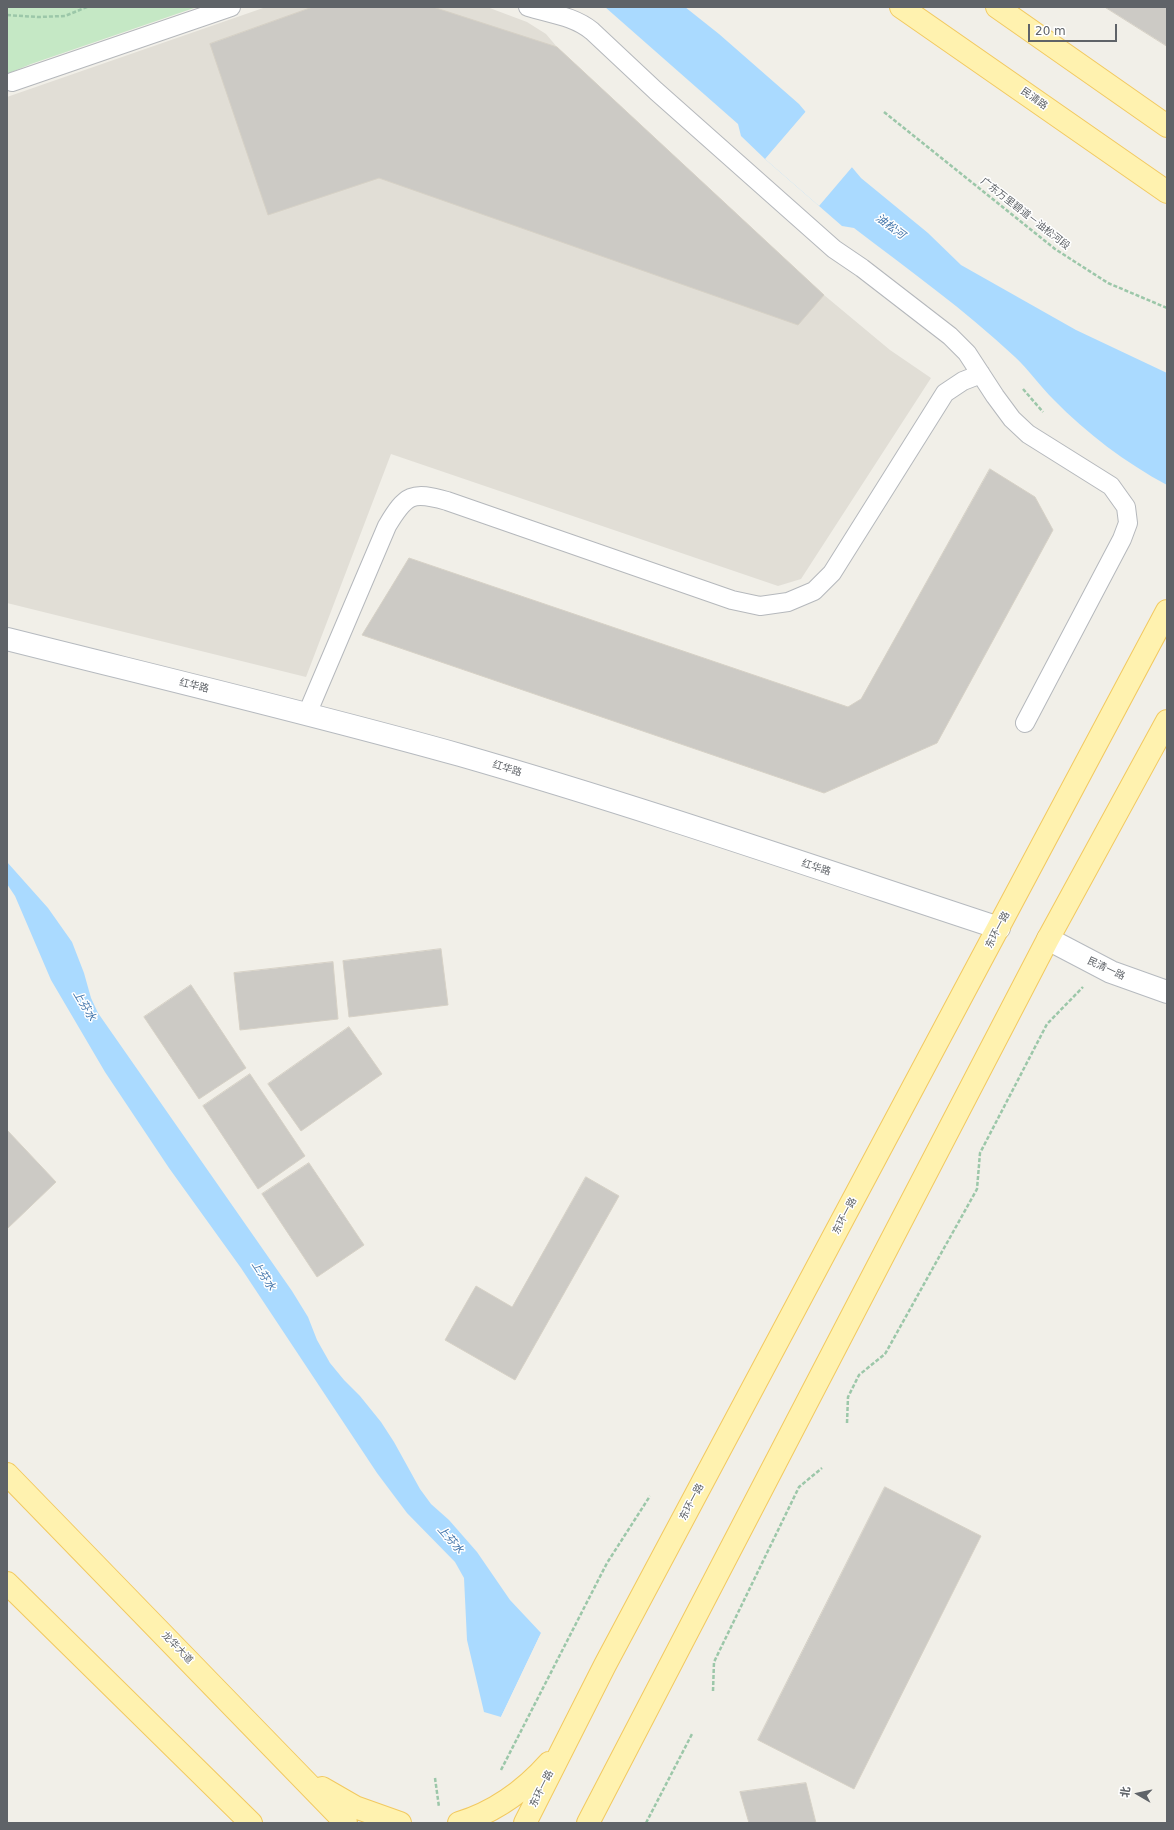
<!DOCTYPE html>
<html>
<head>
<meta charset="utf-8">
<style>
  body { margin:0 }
  #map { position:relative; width:1174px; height:1830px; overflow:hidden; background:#f1efe8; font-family:"DejaVu Sans","Noto Sans SC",sans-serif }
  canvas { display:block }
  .frame { position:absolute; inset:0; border:8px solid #5f6368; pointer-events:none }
  .north { position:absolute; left:1118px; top:1774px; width:40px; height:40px; -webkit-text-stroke:3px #fff; paint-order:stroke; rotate:279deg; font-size:11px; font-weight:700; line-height:16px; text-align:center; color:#5f6368 }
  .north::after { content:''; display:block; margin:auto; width:14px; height:18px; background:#5f6368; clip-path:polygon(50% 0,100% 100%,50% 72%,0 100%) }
  .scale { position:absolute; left:1028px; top:24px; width:89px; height:18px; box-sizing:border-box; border:2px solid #5f6368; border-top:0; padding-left:5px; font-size:12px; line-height:14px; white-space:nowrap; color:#5f6368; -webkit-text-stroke:3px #fff; paint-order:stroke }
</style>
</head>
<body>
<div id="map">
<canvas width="1174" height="1830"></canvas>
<div class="frame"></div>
<div class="north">北</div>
<div class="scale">20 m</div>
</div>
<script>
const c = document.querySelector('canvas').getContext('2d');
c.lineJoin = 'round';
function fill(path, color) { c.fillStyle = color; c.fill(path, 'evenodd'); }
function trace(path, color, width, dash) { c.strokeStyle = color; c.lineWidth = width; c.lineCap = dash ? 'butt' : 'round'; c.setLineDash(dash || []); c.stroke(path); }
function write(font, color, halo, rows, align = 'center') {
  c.font = font + ' "DejaVu Sans","Noto Sans SC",sans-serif'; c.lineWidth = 3; c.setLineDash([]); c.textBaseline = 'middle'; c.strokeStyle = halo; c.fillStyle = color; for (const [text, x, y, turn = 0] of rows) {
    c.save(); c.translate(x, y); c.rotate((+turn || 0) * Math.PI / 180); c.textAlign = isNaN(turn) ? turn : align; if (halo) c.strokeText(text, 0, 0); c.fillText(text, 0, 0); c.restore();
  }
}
const education = new Path2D(`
  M266 7H487L527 22 546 34 557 47 824 295 890 350 931 378 801 579 778 586 391 454 306 677 7 603V97Z`);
const green = new Path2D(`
  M7 7H197L31 64 7 74Z`);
const water = new Path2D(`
  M605 7H685L719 34 799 104 861 178 928 233 961 265 1076 330 1167 373V485C1126 463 1086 433 1054 400 1040 386 1029 370 1015 357 965 310 909 270 854 228L842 226 765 159 741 136 738 124Z
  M7 862 48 908 72 942 84 973 91 998 98 1013 292 1291 308 1317 317 1340 330 1363 344 1380 360 1396 381 1422 394 1442 420 1489 431 1504 449 1520 477 1552 510 1600 541 1633 501 1717 484 1712 467 1640 464 1578 455 1562 407 1513 377 1473 241 1268 169 1168 105 1072 51 980 15 896 7 884Z`);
const pier = new Path2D(`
  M807 110 853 166 819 206 765 159Z
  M542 1631 543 1634 502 1718 500 1719Z`);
const building = new Path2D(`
  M313 7H433L557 47 824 295 798 325 379 178 268 215 210 44Z
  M1105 7H1167V46Z
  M990 469 1035 497 1053 530 937 743 824 793 362 635 409 558 848 707 861 699Z
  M441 949 448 1005 349 1017 343 961Z
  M333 962 338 1019 240 1030 234 973Z
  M191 985 246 1068 199 1099 144 1017Z
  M349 1027 382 1074 301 1131 268 1084Z
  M250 1074 305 1156 258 1189 203 1106Z
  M7 1130 56 1182 7 1229Z
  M309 1163 364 1245 317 1277 262 1194Z
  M586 1177 619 1196 515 1380 445 1340 476 1286 512 1307Z
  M885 1487 981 1536 854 1789 758 1740Z
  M806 1783 816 1823H749L740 1792Z`);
const path = new Path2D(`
  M7 15 38 17 65 16 87 7
  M884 112 1055 249 1108 283 1167 308
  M1023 389 1043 412
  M847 1423 848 1397 859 1375 885 1354 977 1189 980 1153 1047 1024 1083 987
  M713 1691 714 1662 799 1487 822 1468
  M501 1770 607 1563 650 1496
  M435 1778 439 1807
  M646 1823 692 1734`);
const lane = new Path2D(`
  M528 7C551 14 574 16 592 31L656 91 834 249 862 268 950 336 967 353 995 396 1012 419 1028 434 1111 486 1126 507 1128 523 1122 539 1025 723
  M12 82 231 7
  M307 714 387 526C406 494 412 491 447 501L732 600 760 606 788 602 814 591 832 573 945 393 963 381 981 374`);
const secondary = new Path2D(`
  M7 639C158 677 310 713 460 755 641 807 820 869 999 928
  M1048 939 1111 972 1167 992`);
const primary = new Path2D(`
  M901 7 1167 192
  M997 7 1167 126
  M7 1474 346 1823
  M7 1583 251 1823
  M322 1788 355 1807 400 1823
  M459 1823C495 1812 524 1791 549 1763
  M525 1823 605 1665 1167 611
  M588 1823 1048 939 1167 721`);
const streetNames = [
  ["民清路",1034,99,35],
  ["广东万里碧道－油松河段",1025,214,38],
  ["红华路",194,686,14],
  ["红华路",507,769,17],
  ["红华路",816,868,18],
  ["东环一路",998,930,-62],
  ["民清一路",1106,969,25],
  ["东环一路",845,1216,-62],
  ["东环一路",692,1502,-62],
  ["龙华大道",177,1648,46],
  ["东环一路",542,1789,-63]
];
const waterNames = [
  ["油松河",890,227,37],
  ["上芬水",84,1006,59],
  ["上芬水",263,1276,56],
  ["上芬水",450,1540,49]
];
fill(education, '#e1ded6');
fill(green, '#c5e8c5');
fill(water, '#aadaff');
fill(pier, '#f1efe8');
fill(building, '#cccac5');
trace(building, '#d6d1c6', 1);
trace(lane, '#b5b8bc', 20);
trace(secondary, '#b6babf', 24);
trace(primary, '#f2c960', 24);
trace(path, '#9cc7a9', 2.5, [4, 2]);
trace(lane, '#fff', 18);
trace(secondary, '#fff', 22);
trace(primary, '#fff2af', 22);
write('10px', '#5f6368', '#fff', streetNames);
write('italic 11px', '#4174aa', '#fff', waterNames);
</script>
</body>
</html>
